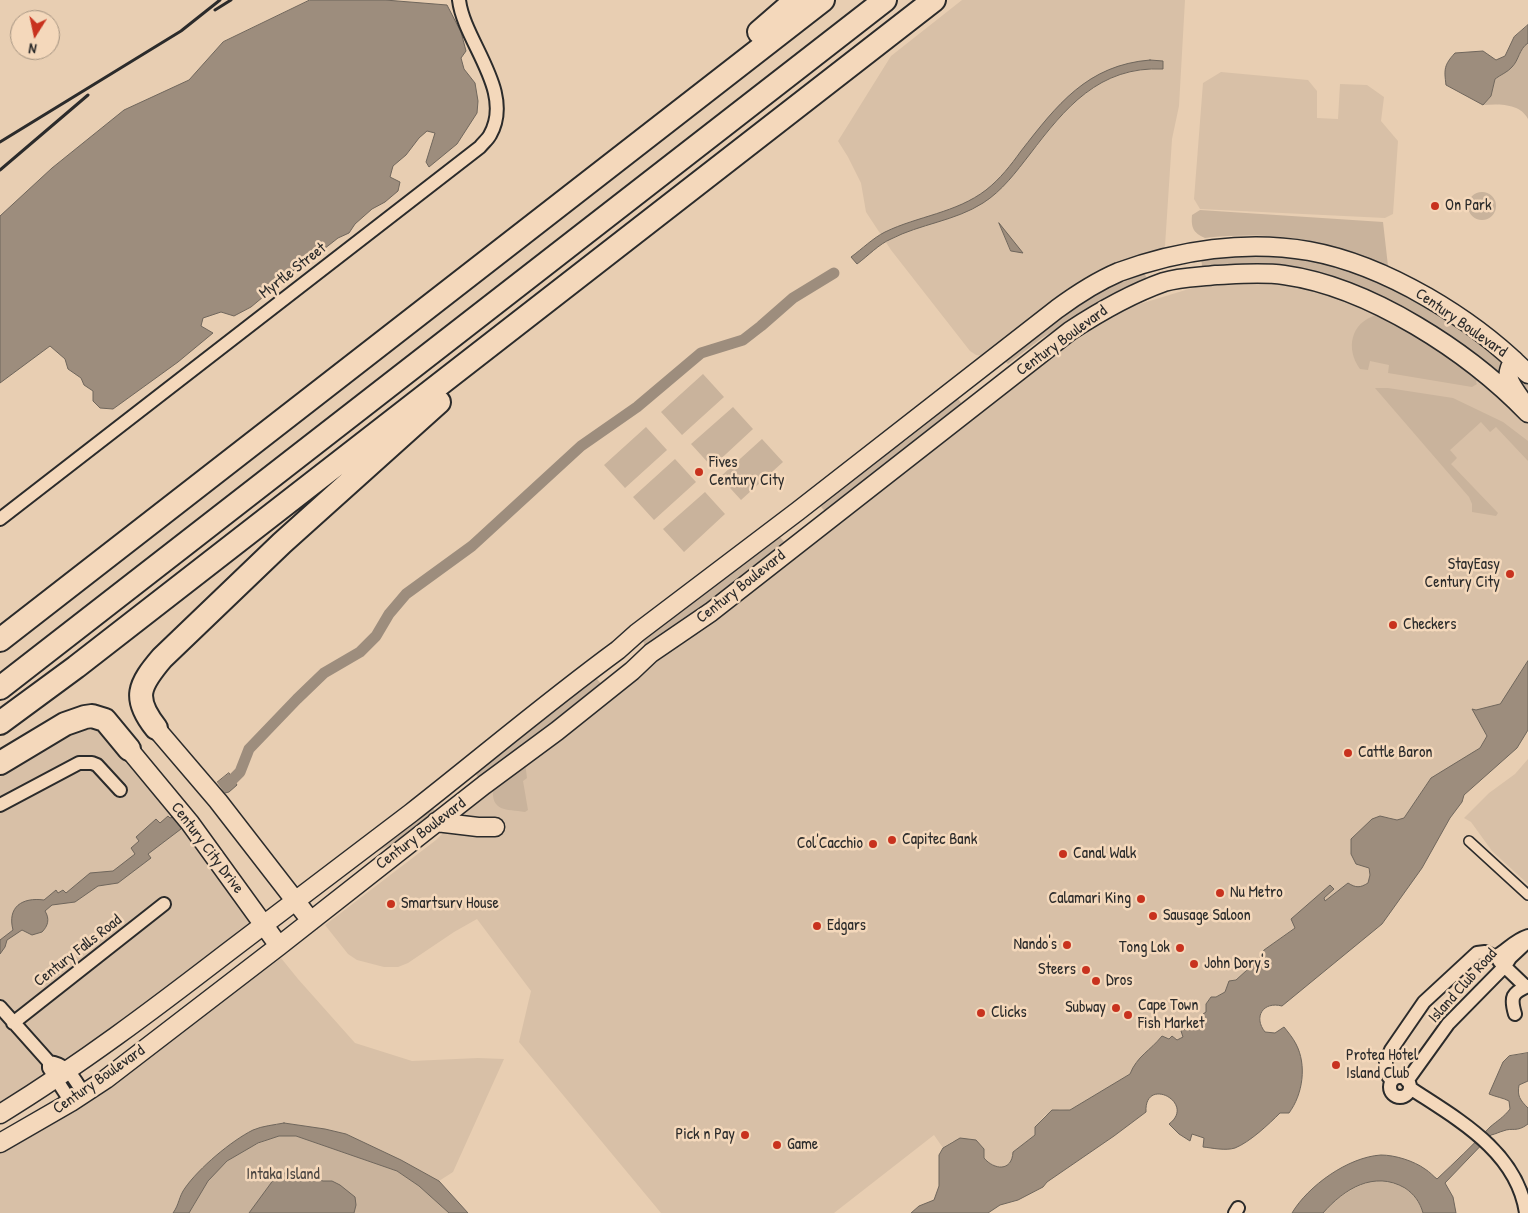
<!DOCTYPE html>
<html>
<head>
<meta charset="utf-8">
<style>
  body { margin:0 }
  #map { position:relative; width:1528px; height:1213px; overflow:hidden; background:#e8ceb2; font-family:"Patrick Hand",sans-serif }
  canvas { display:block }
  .north { position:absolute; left:10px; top:10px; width:50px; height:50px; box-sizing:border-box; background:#f4d8bb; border:1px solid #a49381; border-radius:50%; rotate:190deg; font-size:14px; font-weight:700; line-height:20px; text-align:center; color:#2b2b2b }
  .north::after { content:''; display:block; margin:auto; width:18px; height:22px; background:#c8321e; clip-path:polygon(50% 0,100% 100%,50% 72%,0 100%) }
</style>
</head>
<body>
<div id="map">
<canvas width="1528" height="1213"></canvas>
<div class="north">N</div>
</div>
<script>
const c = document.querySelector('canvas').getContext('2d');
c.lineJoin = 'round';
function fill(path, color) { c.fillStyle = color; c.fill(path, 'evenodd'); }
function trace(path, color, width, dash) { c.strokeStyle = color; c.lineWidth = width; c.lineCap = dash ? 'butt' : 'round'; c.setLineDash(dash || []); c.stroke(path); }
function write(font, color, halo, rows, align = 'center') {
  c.font = font + ' "Patrick Hand",sans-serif'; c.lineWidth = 5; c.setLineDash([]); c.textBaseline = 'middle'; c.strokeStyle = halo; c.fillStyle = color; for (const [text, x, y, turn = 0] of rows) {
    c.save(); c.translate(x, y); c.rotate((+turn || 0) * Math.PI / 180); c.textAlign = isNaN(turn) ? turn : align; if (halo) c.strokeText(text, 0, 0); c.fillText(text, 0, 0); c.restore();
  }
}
const built = new Path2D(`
  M962 0H1185L1179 106 1172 139 1165 246 1158 254 983 356 976 355 970 351 891 250 866 212 861 183 848 157 838 141 891 56Z
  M1221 72 1308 80 1317 91V118L1338 119 1340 84 1367 85 1384 97 1381 121 1398 141 1393 214 1385 218 1200 209 1194 199 1203 83Z
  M1284 281 1353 302 1438 347 1528 420V661L1500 704 1476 710 1478 720 1487 736 1480 748 1426 785 1404 818 1397 820 1388 817 1363 828 1351 839V854L1368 868 1370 875 1368 883 1362 887H1353L1348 884 1326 901 1323 898 1334 889 1330 885 1295 927 1264 950 1258 960 1236 980 1225 992 1209 1000 1206 1004 1207 1009 1203 1023 1199 1024H1193L1192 1026 1182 1031 1183 1037 1181 1039 1162 1037 1135 1063 1130 1074 1070 1110 1060 1109 1045 1115 1035 1127V1135L1013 1152V1159L1008 1165 999 1167 994 1166 984 1158 953 1141 943 1148 934 1135 834 1213H661L519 1042 531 991 477 919 454 932 408 963 398 967H384L357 960 348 954 325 925 436 840 469 807 525 762 1072 336 1107 314 1202 285Z
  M88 729 97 731 107 737 121 757 128 763 135 766 184 828 253 923 88 1051 0 1106V777L76 731Z
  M1528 759V884L1492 851 1471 822 1464 818 1489 793 1515 774Z
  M281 958 298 979 355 1043 412 1061 478 1058 504 1059 453 1172 439 1181 401 1160 346 1134 325 1129 284 1123 255 1129 239 1139 204 1166 183 1190 178 1207 173 1213H0V1154L57 1122 110 1085Z`);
const green = new Path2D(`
  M1528 43V119C1520 103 1498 104 1483 105L1491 96 1495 79C1500 75 1508 72 1512 67 1519 60 1519 49 1528 43Z
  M1468 206a14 14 0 1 1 28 0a14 14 0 1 1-28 0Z
  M1200 210 1383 222 1388 266C1326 239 1272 231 1205 238 1193 233 1191 227 1192 215Z
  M1233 253C1259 254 1285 255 1310 260 1394 277 1464 327 1528 382V404L1445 337 1259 265 1234 264 1202 266 1201 257Z
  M1145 274 1148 282 1065 324 1042 338 1008 364 1003 359C1022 344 1041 326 1061 313 1087 296 1116 284 1145 274Z
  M1376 315C1413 323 1448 356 1478 378L1476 382 1477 384 1472 387 1388 373 1389 365 1370 361 1368 370 1360 369C1345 348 1351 323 1376 315Z
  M703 374 724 397 682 435 661 412Z
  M1375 388H1388L1453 398 1503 422 1528 441V461L1496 427 1490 432 1481 422 1450 450 1457 458 1451 464 1498 513 1496 516 1472 512V504L1469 497Z
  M958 399 963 405 827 513 821 507 824 500 861 467 905 441Z
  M733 407 753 429 712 467 691 444Z
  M646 427 667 450 625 488 604 465Z
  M762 439 783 462 741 500 720 477Z
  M675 459 696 482 654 520 633 497Z
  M705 492 725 514 684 552 663 529Z
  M780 537 786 544 706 607 677 623 646 646 642 640Z
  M597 679 603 686 560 721 528 740 479 778 473 771Z
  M525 762 527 778 523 781 528 810 525 812C506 809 491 812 493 788Z
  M432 807 438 815 417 832 370 855 319 894 317 891Z
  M279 1136H296L397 1171 419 1186 449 1213H189C196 1203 201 1192 207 1182 224 1158 253 1144 279 1136Z
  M1376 1180C1399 1183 1416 1189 1423 1213H1323C1338 1196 1354 1186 1376 1180Z`);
const water = new Path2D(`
  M310 0H385L447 5 461 32 466 51 461 58 464 69 475 83 478 101 477 113 457 144 429 167 426 162 435 133 427 131 419 138 406 155 393 166 390 177 400 182 398 191 385 202 372 209 355 224 349 233 338 238 301 267 288 273 281 282 251 307 234 316 221 312 203 318 201 326 213 333 178 362 113 409 100 408 93 401V391L84 385 81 378 68 369 65 359 50 346 0 383V216L52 168 124 110 189 80 223 42Z
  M1528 25V43C1519 49 1519 60 1512 67 1508 72 1500 75 1495 79L1491 96 1483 105 1446 85C1444 69 1444 65 1455 53L1483 51 1496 60 1505 56 1514 37Z
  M1150 60 1163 61V69C1099 66 1065 108 1030 154 1016 172 1002 191 983 203 955 221 920 224 891 239 879 244 868 256 857 264L851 257C862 249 873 238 885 232 918 216 956 213 986 190 1000 179 1011 165 1021 151 1057 105 1087 65 1150 60Z
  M999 223 1023 253 1011 251Z
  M1528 661V730L1517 748 1464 795 1462 802 1450 818 1422 868 1382 924 1282 1006C1263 1001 1253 1017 1265 1032L1275 1033 1284 1027C1288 1032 1293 1038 1296 1044 1307 1065 1303 1094 1289 1113H1280C1269 1124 1250 1142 1235 1148 1225 1151 1213 1148 1203 1147L1204 1138 1192 1134 1190 1141 1179 1134 1169 1124C1197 1103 1144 1075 1146 1112L1114 1136 1047 1182 1043 1187 1018 1200 1000 1205 988 1213H911L919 1206 934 1200 939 1186V1155L943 1148 960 1138 976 1140 984 1149V1158C994 1170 1012 1172 1013 1152L1035 1135V1127L1052 1110H1070L1130 1074C1137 1056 1150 1051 1162 1036L1169 1039 1172 1036 1177 1040 1183 1037 1181 1031 1192 1026V1024H1199L1203 1023 1205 1017 1203 1014 1206 1012V1004L1211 997H1216L1225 992 1229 981 1236 980 1258 960 1264 950 1295 928 1291 919 1330 885 1334 889 1324 898 1325 901 1348 883C1356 888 1360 888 1368 883L1370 875 1369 868 1356 864 1351 854V839L1372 819 1380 816 1397 820 1404 818 1431 778 1480 748 1487 736 1472 709 1476 710 1500 704Z
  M229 773 237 785 229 792 225 793 183 826 181 829 148 854 151 858 118 883 98 886 75 902 52 905 45 911C50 919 48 926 42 932L32 935 22 930 7 940 5 947 0 954V940L13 930C7 907 22 897 44 900L56 890 58 893 63 890 66 893 90 873 113 871 135 854 131 848 139 841 136 837 156 819 160 823 168 816 170 818 175 816Z
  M1528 1053V1081L1519 1085C1517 1096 1520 1100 1528 1108V1124C1516 1133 1513 1127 1503 1131 1499 1132 1496 1134 1491 1135L1445 1183 1453 1197 1456 1213H1423C1420 1202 1414 1194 1405 1188 1374 1170 1344 1189 1323 1213H1292C1308 1186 1348 1157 1381 1155 1395 1155 1414 1161 1425 1169 1430 1172 1433 1176 1437 1179 1455 1162 1473 1145 1490 1127 1497 1121 1504 1117 1510 1109L1509 1101C1504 1098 1496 1097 1489 1094L1503 1062 1509 1056Z
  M284 1123 325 1129 346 1134 401 1160 439 1181 468 1213H449L419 1186 397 1171 296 1136H279L258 1143 227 1161 208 1181 189 1213H173C179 1205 179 1196 185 1188 199 1168 231 1141 253 1130 262 1126 274 1125 284 1123Z
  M284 1173 303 1175 323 1181H332L340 1185 355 1197 356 1205 354 1213H249L274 1179Z`);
const pier = new Path2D(`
  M216 781 226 795 184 828 174 814Z`);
const canal = new Path2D(`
  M232 780 240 772 249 749 297 699 324 673 360 652 376 636 389 614 406 594 472 546 581 446 637 407 701 353 743 340 761 326 793 298 834 273`);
const pedestrian = new Path2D(`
  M1469 841 1528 895`);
const minor = new Path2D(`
  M0 519 480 147C483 143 488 139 490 135 515 91 464 42 459 0
  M0 805 79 763H92L97 765 120 790
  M1499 961 1526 987
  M0 1007 49 1062V1068L71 1102
  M1515 1014C1510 997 1512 993 1528 986
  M13 1023 164 904
  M49 1062C68 1064 74 1079 84 1094
  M1390 1087a10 10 0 1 1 20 0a10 10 0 1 1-20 0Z
  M1392 1081 1388 1076 1386 1070V1061L1391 1050 1424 1002 1477 953 1485 952 1495 957C1508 950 1513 941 1528 936
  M1407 1081 1448 1024 1505 966 1510 958 1528 941
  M1410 1088C1457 1119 1517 1151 1526 1213
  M1235 1213 1238 1208`);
const secondary = new Path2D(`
  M1514 360C1503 377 1510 383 1520 398
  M159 732 218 801 311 921
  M132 753 190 823 279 946
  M436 822 478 827H495
  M0 1114C80 1065 154 1009 228 952 289 905 350 860 411 813 480 759 547 702 618 650L637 633 798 511 1057 309C1076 295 1098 281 1119 272 1179 250 1246 240 1309 251 1386 265 1474 319 1528 374
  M0 1143 71 1102 106 1079 279 946 484 785 557 731 632 671 651 653 711 612 1070 331C1099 312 1130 294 1164 282 1180 277 1200 277 1216 275 1239 274 1262 272 1284 275 1370 287 1469 352 1528 413`);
const motorway = new Path2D(`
  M759 32 796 0
  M0 640 823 0
  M0 688 885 0
  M0 723 76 667 934 0
  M156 728C132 698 139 685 162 658L282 543 439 402
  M0 763 65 724 85 717 92 716 105 720 129 749`);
const rail = new Path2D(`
  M215 10 231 0
  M0 142 181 31 220 0
  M0 170 88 95`);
const markers = [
  [1435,206,5,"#c8321e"],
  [699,472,5,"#c8321e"],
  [1510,574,5,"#c8321e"],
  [1393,625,5,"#c8321e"],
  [1348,753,5,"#c8321e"],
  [892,840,5,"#c8321e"],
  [873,844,5,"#c8321e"],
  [1063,854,5,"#c8321e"],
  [1220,893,5,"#c8321e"],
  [1141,899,5,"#c8321e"],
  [391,904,5,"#c8321e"],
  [1153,916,5,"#c8321e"],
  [817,926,5,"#c8321e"],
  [1067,945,5,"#c8321e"],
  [1180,948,5,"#c8321e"],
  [1194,964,5,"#c8321e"],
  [1086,970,5,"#c8321e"],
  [1096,981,5,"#c8321e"],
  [1116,1008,5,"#c8321e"],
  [981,1013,5,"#c8321e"],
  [1128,1015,5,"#c8321e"],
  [1336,1065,5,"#c8321e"],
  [745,1135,5,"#c8321e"],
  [777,1145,5,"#c8321e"]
];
const poiNames = [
  ["On Park",1445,206],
  ["Fives",709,463],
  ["Century City",709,481],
  ["StayEasy",1500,565,"right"],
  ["Century City",1500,583,"right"],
  ["Checkers",1403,625],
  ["Cattle Baron",1358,753],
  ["Capitec Bank",902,840],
  ["Col'Cacchio",863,844,"right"],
  ["Canal Walk",1073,854],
  ["Nu Metro",1230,893],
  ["Calamari King",1131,899,"right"],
  ["Smartsurv House",401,904],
  ["Sausage Saloon",1163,916],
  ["Edgars",827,926],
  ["Nando's",1057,945,"right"],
  ["Tong Lok",1170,948,"right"],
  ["John Dory's",1204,964],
  ["Steers",1076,970,"right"],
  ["Dros",1106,981],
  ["Cape Town",1138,1006],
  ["Fish Market",1138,1024],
  ["Subway",1106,1008,"right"],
  ["Clicks",991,1013],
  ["Protea Hotel",1346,1056],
  ["Island Club",1346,1074],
  ["Pick n Pay",735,1135,"right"],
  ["Game",787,1145]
];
const streetNames = [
  ["Myrtle Street",293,271,-38],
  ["Century Boulevard",1461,323,35],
  ["Century Boulevard",1062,341,-36],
  ["Century Boulevard",741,587,-38],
  ["Century Boulevard",421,834,-37],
  ["Century City Drive",207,848,53],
  ["Century Falls Road",78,951,-38],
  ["Island Club Road",1463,986,-48],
  ["Century Boulevard",99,1080,-35]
];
const parkNames = [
  ["Intaka Island",283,1175]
];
fill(built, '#d8c0a7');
fill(green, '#c9b39c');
fill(water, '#9d8d7d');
trace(water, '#6f665c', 1);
fill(pier, '#e8ceb2');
trace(canal, '#9d8d7d', 11);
trace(pedestrian, '#2b2b2b', 12);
trace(minor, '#2b2b2b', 16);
trace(secondary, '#2b2b2b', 21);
trace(motorway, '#2b2b2b', 26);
trace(pedestrian, '#f4d8bb', 9);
trace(minor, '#f4d8bb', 12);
trace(secondary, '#f4d8bb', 18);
trace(motorway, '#f4d8bb', 22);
trace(rail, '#2b2b2b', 3);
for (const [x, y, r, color] of markers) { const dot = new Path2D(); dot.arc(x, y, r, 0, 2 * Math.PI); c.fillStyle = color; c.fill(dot); trace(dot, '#f4d8bb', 2); }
write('16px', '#2b2b2b', '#f4d8bb', poiNames, 'left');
write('16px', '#2b2b2b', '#f4d8bb', streetNames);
write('16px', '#4b4642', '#f4d8bb', parkNames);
</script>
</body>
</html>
